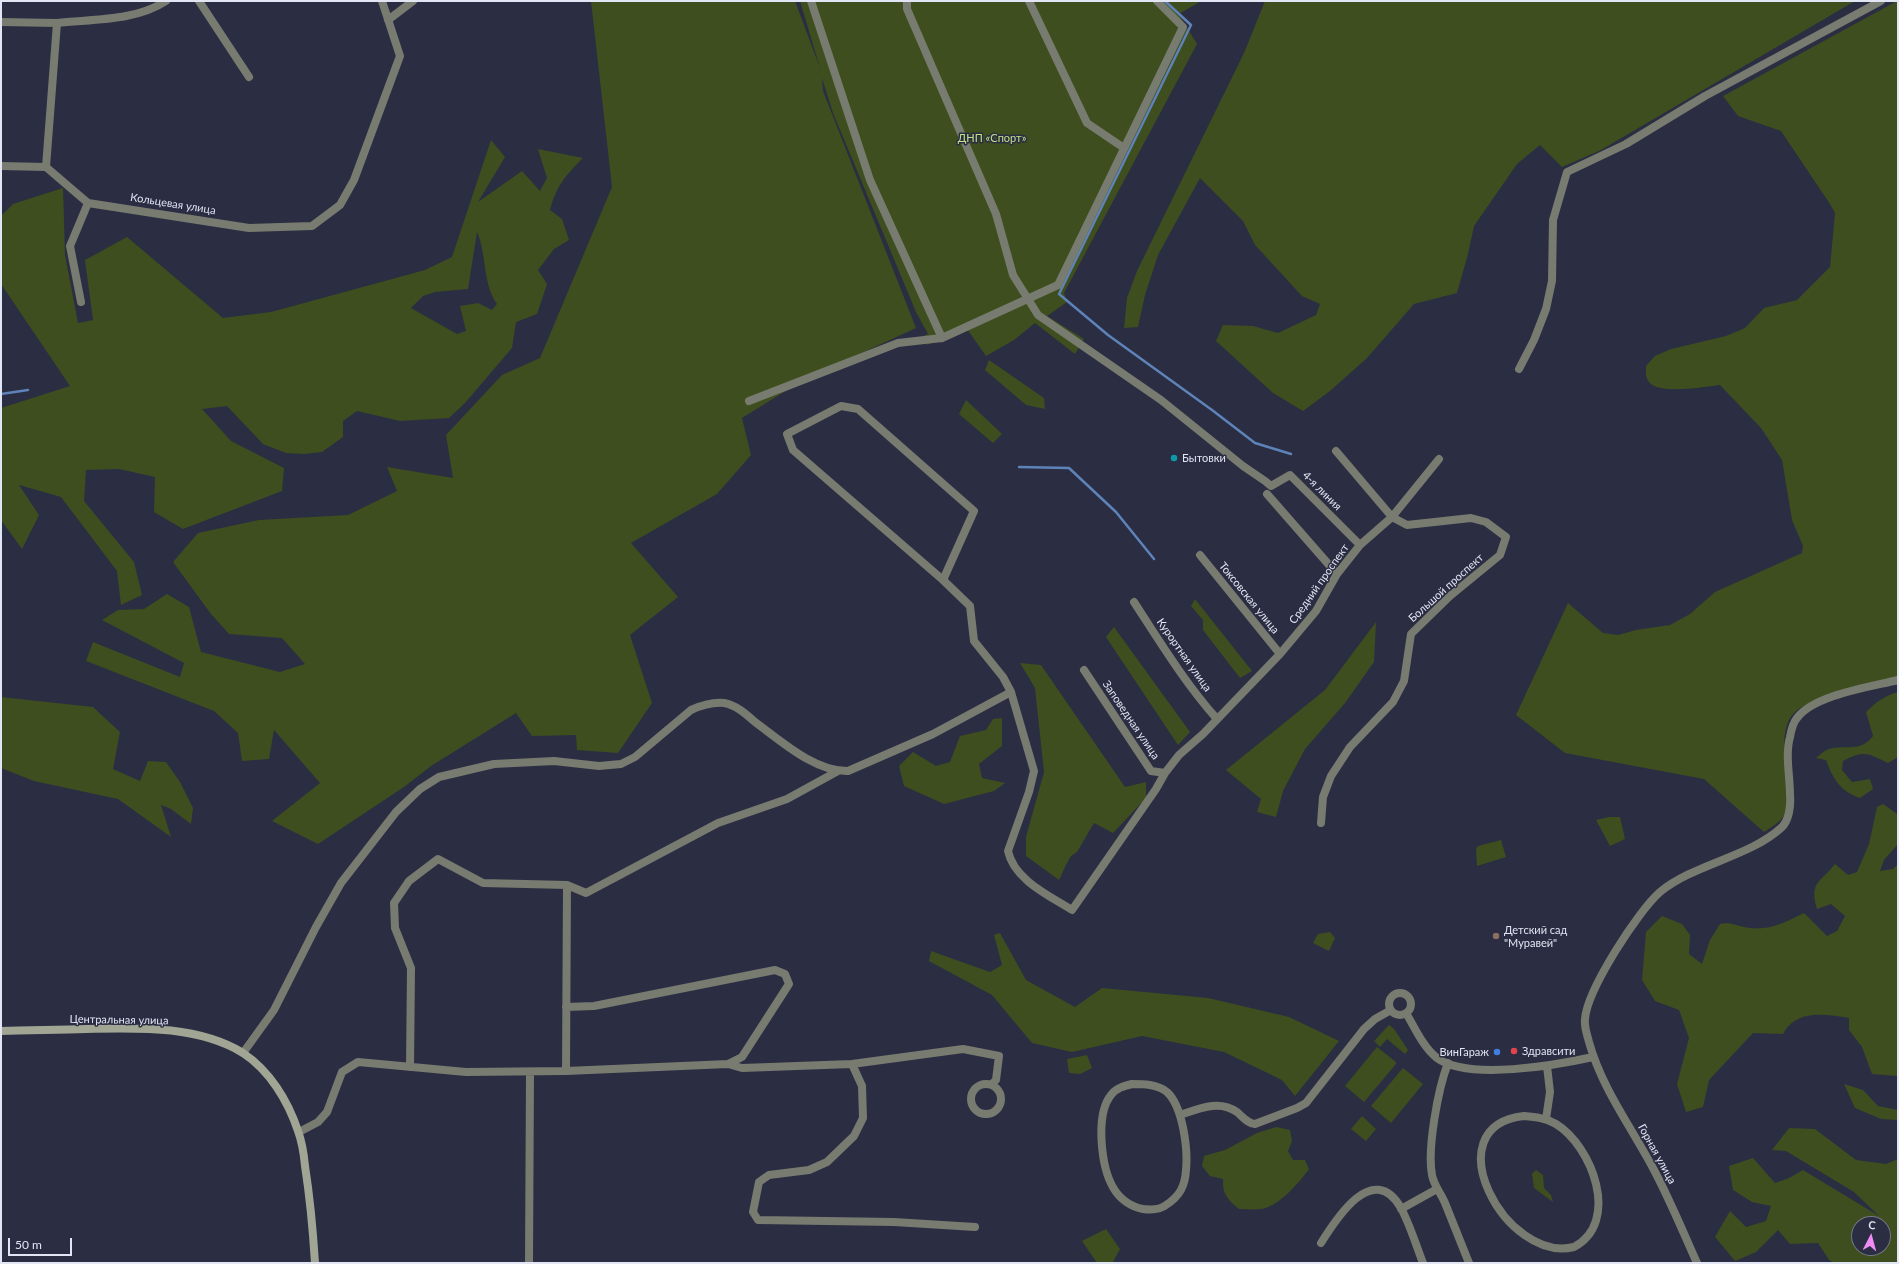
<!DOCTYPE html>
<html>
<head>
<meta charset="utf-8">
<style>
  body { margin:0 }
  #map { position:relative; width:1899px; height:1264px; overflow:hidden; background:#2b2d43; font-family:Lato,sans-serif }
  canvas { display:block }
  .frame { position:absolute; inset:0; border:2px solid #e2e5f3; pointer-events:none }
  .north { position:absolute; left:1851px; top:1216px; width:40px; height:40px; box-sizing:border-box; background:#2b2d43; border:1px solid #747789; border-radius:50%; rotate:6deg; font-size:11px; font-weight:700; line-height:16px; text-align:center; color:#e2e5f3 }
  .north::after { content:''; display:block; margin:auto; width:14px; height:18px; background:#f08bf5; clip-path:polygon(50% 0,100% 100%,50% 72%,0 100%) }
  .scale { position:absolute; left:8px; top:1238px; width:64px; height:18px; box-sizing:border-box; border:2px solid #e2e5f3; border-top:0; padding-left:5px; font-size:12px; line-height:14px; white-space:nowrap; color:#e2e5f3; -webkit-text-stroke:3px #2b2d43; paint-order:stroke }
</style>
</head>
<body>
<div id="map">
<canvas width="1899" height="1264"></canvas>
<div class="frame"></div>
<div class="north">С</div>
<div class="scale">50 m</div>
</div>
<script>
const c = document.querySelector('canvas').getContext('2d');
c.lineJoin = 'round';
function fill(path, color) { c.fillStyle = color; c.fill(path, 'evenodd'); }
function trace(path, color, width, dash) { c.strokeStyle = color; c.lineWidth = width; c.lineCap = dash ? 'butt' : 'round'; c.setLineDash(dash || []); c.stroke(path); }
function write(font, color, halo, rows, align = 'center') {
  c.font = font + ' Lato,sans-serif'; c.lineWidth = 3; c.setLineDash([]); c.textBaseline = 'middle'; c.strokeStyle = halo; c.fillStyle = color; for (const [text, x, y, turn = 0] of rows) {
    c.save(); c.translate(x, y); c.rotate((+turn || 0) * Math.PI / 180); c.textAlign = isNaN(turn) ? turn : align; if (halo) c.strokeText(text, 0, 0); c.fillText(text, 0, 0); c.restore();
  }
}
const green = new Path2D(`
  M591 1H795L820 68 800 1H1164L1169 5 1165 1H1201L1179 14 1178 13 1197 44 1064 293 1067 302 1047 316 1084 339 1075 354 1035 323 1014 340 986 356 967 329 927 345 923 336 928 334 916 312 833 113 822 78 823 91 916 328 805 379 742 418 751 455 717 494 631 543 678 597 630 635 652 703 618 753 577 750 576 735 532 736 516 713 431 766 404 787 318 844 272 821 320 783 274 730 269 759 242 761 238 733 214 711 86 661 93 642 180 677 184 663 102 620 118 610 144 609 167 594 189 607 201 652 280 672 305 664 282 638 229 634 211 614 173 562 198 533 259 520 348 515 397 491 387 467 453 478 446 435 502 375 540 358 612 187Z
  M1265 1H1855L1601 150 1562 167 1540 145 1517 164 1474 226 1468 254 1457 293 1414 304 1367 358 1330 391 1303 411 1273 393 1216 341 1223 325 1253 326 1278 333 1316 315 1320 304 1302 296 1255 245 1243 221 1200 178 1158 255 1145 295 1138 327 1124 328 1127 298 1137 271 1244 53Z
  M1897 1H1898V678C1873 684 1811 696 1794 713 1771 737 1798 795 1783 817 1779 823 1770 828 1764 832L1704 779 1565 753 1516 715 1568 603 1603 633 1618 635 1636 630 1670 625 1690 614 1715 592 1802 553 1803 546 1792 520 1782 460 1761 428 1720 385C1704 387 1664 394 1651 384 1645 379 1646 372 1646 366L1655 356 1671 349 1726 336 1745 328 1764 308 1797 300 1830 267 1835 213 1830 204 1781 131 1738 116 1723 96Z
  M491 140 505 157 478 202 522 171 540 191 547 178 538 149 583 158C566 175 556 186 550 210L562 219 569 240 554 249 538 270 547 284 537 314 516 322 512 348 465 403 449 418 400 421 357 411 343 421V437L322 452 304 454 286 453 263 444 227 406 202 409 231 441 284 468 282 491 183 529 154 512 155 477 119 469 86 470 84 501 134 562 142 595 121 605 117 571 61 497 19 485 39 515 22 549 1 520V408L70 386 1 284V216L13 204 63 188 65 255 78 323 93 320 85 260 127 237 223 318 271 312 425 270 452 257ZM477 232C487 254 482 283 497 304L492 310 478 303 460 306 466 331 457 334 411 308 423 296 435 292 468 289Z
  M989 360 1044 398 1045 409 1026 405 985 370Z
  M966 400 1002 434 993 443 959 414Z
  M1195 599 1252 671 1240 678 1203 630V620L1191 606Z
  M1376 622 1374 662 1345 703 1305 749 1283 791 1276 817 1257 812 1261 799 1226 770 1325 690Z
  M1114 627 1190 732 1178 745 1106 637Z
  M1020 663 1041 665 1125 787 1146 782V798L1113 833 1094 823 1077 852 1071 856 1066 865 1059 880 1026 856V837L1044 772 1035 688Z
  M1898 692V757L1888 763C1867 753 1864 750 1843 761L1842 770 1852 782 1870 779 1873 789 1860 798C1840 791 1833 779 1826 760L1816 758C1820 755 1825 750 1829 749 1847 744 1860 753 1873 736L1866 712C1876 702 1884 696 1898 692Z
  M1 697 93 707 120 732 113 769 140 781 148 761 166 762 180 782 193 808 191 824 171 809 161 805 171 837 118 799 34 781 1 768Z
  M1002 718V746L979 764 982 778 1005 783 994 791 944 804 904 786 899 766 913 752 936 766 950 762 960 736 986 730 993 719Z
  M1883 804 1896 813 1898 817V844L1884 860 1880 871 1893 869 1898 864V1076L1872 1074 1862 1047 1849 1030V1018C1825 1014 1796 1009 1783 1034L1753 1033 1709 1080 1703 1107 1686 1112 1677 1084 1689 1038 1679 1010 1655 1001 1642 980 1646 932 1662 916 1682 924 1690 935 1689 954 1702 964 1710 940 1720 924C1732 922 1733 925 1744 927 1767 932 1784 923 1804 913L1827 936 1837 931 1845 916 1831 904 1817 909C1809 882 1820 883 1835 864L1848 875 1857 872 1869 844 1877 807Z
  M1609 817H1620L1625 839 1610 846 1596 820Z
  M1501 840 1506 857 1477 866 1476 849 1478 846Z
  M1330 932 1335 938 1329 951 1313 943 1318 934Z
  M1000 933 1026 980 1075 1007 1102 988 1208 998 1289 1017 1339 1041 1295 1096 1282 1080 1224 1052 1142 1036 1072 1052 1032 1043 992 995 929 961 931 951 990 972 1002 965 994 935Z
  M1389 1025 1394 1029 1408 1050 1405 1054 1387 1039 1380 1047 1374 1041Z
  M1377 1047 1396 1062V1064L1364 1102 1345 1086Z
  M1087 1055 1092 1068 1080 1074 1069 1073 1067 1059Z
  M1403 1068 1423 1084 1391 1123 1371 1106Z
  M1844 1084 1863 1090 1878 1106 1898 1110V1120L1881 1119 1855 1108Z
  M1362 1116 1376 1129 1366 1141 1351 1129Z
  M1276 1127 1290 1130 1292 1141 1288 1151 1293 1160H1305L1309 1169C1299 1183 1278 1207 1261 1209 1254 1210 1246 1209 1239 1209 1228 1200 1222 1194 1223 1179L1210 1176 1202 1166 1204 1156 1225 1150 1257 1133Z
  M1789 1128 1815 1129 1856 1160 1886 1164 1898 1159V1263H1835L1829 1260 1818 1243 1790 1244 1778 1230 1756 1252 1735 1261 1715 1237 1730 1211 1746 1227 1766 1221 1771 1206 1752 1202 1733 1190 1729 1166 1753 1158 1775 1183 1789 1178 1803 1170 1879 1216 1854 1192 1786 1151 1772 1150ZM1859 1224H1883V1248H1859Z
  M1536 1170 1543 1175 1544 1188 1551 1195 1553 1202 1534 1188 1532 1174Z
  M1106 1229 1120 1249 1113 1262 1097 1263 1082 1241Z`);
const stream = new Path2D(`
  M1165 1 1191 25 1059 294 1108 335 1212 410 1255 443 1291 454
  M1 394 28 390
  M1019 467 1069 468 1116 512 1154 559`);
const street = new Path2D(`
  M166 1C136 21 93 19 57 23L46 167 88 203 249 228 312 226 340 205 354 180 400 56 382 1
  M199 1 249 77
  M811 1 870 180 942 338
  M907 1V9L996 214 1013 275 1038 315 1161 400 1243 466 1265 481 1271 486 1290 475 1360 545
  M1029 1 1087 123 1124 148
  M388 20 413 1
  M1 22 57 23
  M1 166 46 167
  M81 302 70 246 88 203
  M1519 369 1534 340 1546 309 1552 281 1553 220 1567 172 1626 144 1705 96 1881 1
  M749 401 898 343 942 338 1058 285 1183 27 1157 1
  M1267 494 1337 574
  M1200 555 1280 654
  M943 580 974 511 858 409 841 406 787 434 793 450 943 580 970 606 974 641 1003 677 1011 692
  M1134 602C1160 642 1185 683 1217 719
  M1084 670 1151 771 1165 773
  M1321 823 1323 797 1331 776 1350 747 1393 702 1404 681 1411 634 1450 596 1500 555 1506 537 1486 522 1471 518 1407 525 1392 517 1336 451
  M1389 1004a11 11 0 1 1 22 0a11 11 0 1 1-22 0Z
  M566 1007 594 1006 775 970 785 974 789 984 742 1057 728 1064
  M1406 1013C1415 1028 1423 1047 1437 1058 1468 1081 1557 1065 1593 1057
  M243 1053 274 1010 316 927 341 883 396 812 420 789 439 777 494 764 554 761 599 766 621 764 635 757 691 710C702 705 712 702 724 703 736 705 746 714 755 722 781 741 815 772 848 771L933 734 1011 692 1034 771 1029 792 1008 851C1014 880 1050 896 1072 910L1156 789 1165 773 1179 755 1203 734 1280 654 1316 611 1337 574 1360 545 1392 517 1439 459
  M1448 1063C1438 1089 1427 1149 1432 1175 1434 1186 1441 1193 1445 1203 1453 1223 1461 1243 1469 1263
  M852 1064 963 1049 999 1056 996 1080 992 1084
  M410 1067 411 968 395 928 394 903 409 881 438 859 483 883 567 885 586 893 718 823 787 799 838 771
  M566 1071 567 885
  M971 1099a15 15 0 1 1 30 0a15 15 0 1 1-30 0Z
  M1132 1084C1143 1084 1157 1084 1167 1092 1183 1107 1188 1149 1186 1170 1185 1186 1180 1196 1166 1205 1160 1210 1151 1210 1143 1209 1131 1207 1120 1199 1114 1189 1101 1168 1095 1115 1111 1095 1116 1088 1124 1086 1132 1084Z
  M1180 1115C1198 1109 1219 1099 1237 1112 1243 1117 1247 1123 1255 1124L1297 1108 1306 1103 1364 1029 1375 1019 1391 1010
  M1524 1116C1535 1117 1546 1118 1556 1124 1592 1146 1621 1222 1574 1247 1506 1264 1432 1126 1524 1116Z
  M1546 1119 1550 1092 1547 1066
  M299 1132 318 1122 327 1112 342 1072 358 1062 466 1072 566 1071 728 1064 742 1068 852 1064 862 1086 863 1118 854 1136 827 1162 809 1170 769 1175 759 1182 753 1212 758 1220 894 1222 975 1227
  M1401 1209 1437 1189
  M1321 1243C1336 1219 1373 1160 1401 1208 1410 1225 1416 1245 1423 1263
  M529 1263 530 1072
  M1697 1263C1683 1232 1670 1200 1654 1170 1632 1128 1602 1089 1589 1042 1587 1034 1584 1027 1585 1019 1587 990 1638 911 1660 892 1694 864 1749 857 1781 828 1789 821 1791 806 1790 795 1790 776 1785 755 1790 737 1791 731 1793 723 1797 718 1814 695 1870 687 1898 680`);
const secondary = new Path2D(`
  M1 1031C29 1030 58 1030 86 1029 137 1028 197 1025 243 1053 270 1071 288 1101 298 1131 302 1142 304 1155 305 1166 310 1198 313 1231 315 1263`);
const markers = [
  [1174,458,4,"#0f9aa8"],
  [1496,936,4,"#8d6e63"],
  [1514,1051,4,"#e0444e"],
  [1497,1052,4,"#3f7fe0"]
];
const parkNames = [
  ["ДНП «Спорт»",992,138]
];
const streetNames = [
  ["Кольцевая улица",173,204,9],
  ["4-я линия",1322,491,45],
  ["Средний проспект",1319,584,-55],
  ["Большой проспект",1446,588,-42],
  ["Токсовская улица",1249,598,51],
  ["Курортная улица",1184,655,55],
  ["Заповедная улица",1131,720,56],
  ["Центральная улица",119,1020,1],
  ["Горная улица",1657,1154,61]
];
const poiNames = [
  ["Бытовки",1182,458],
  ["Детский сад",1504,930],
  ["\"Муравей\"",1504,943],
  ["Здравсити",1522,1051],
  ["ВинГараж",1489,1052,"right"]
];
fill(green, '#3e4e1e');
trace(stream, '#5d83b9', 2.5);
trace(street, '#787b6f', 8);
trace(secondary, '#a1a593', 8);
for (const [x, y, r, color] of markers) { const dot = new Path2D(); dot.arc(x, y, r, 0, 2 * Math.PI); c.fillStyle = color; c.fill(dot); trace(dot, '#2b2d43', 1.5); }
write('11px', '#c1e287', '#2b2d43', parkNames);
write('11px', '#e2e5f3', '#2b2d43', streetNames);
write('11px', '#e2e5f3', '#2b2d43', poiNames, 'left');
</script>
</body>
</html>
